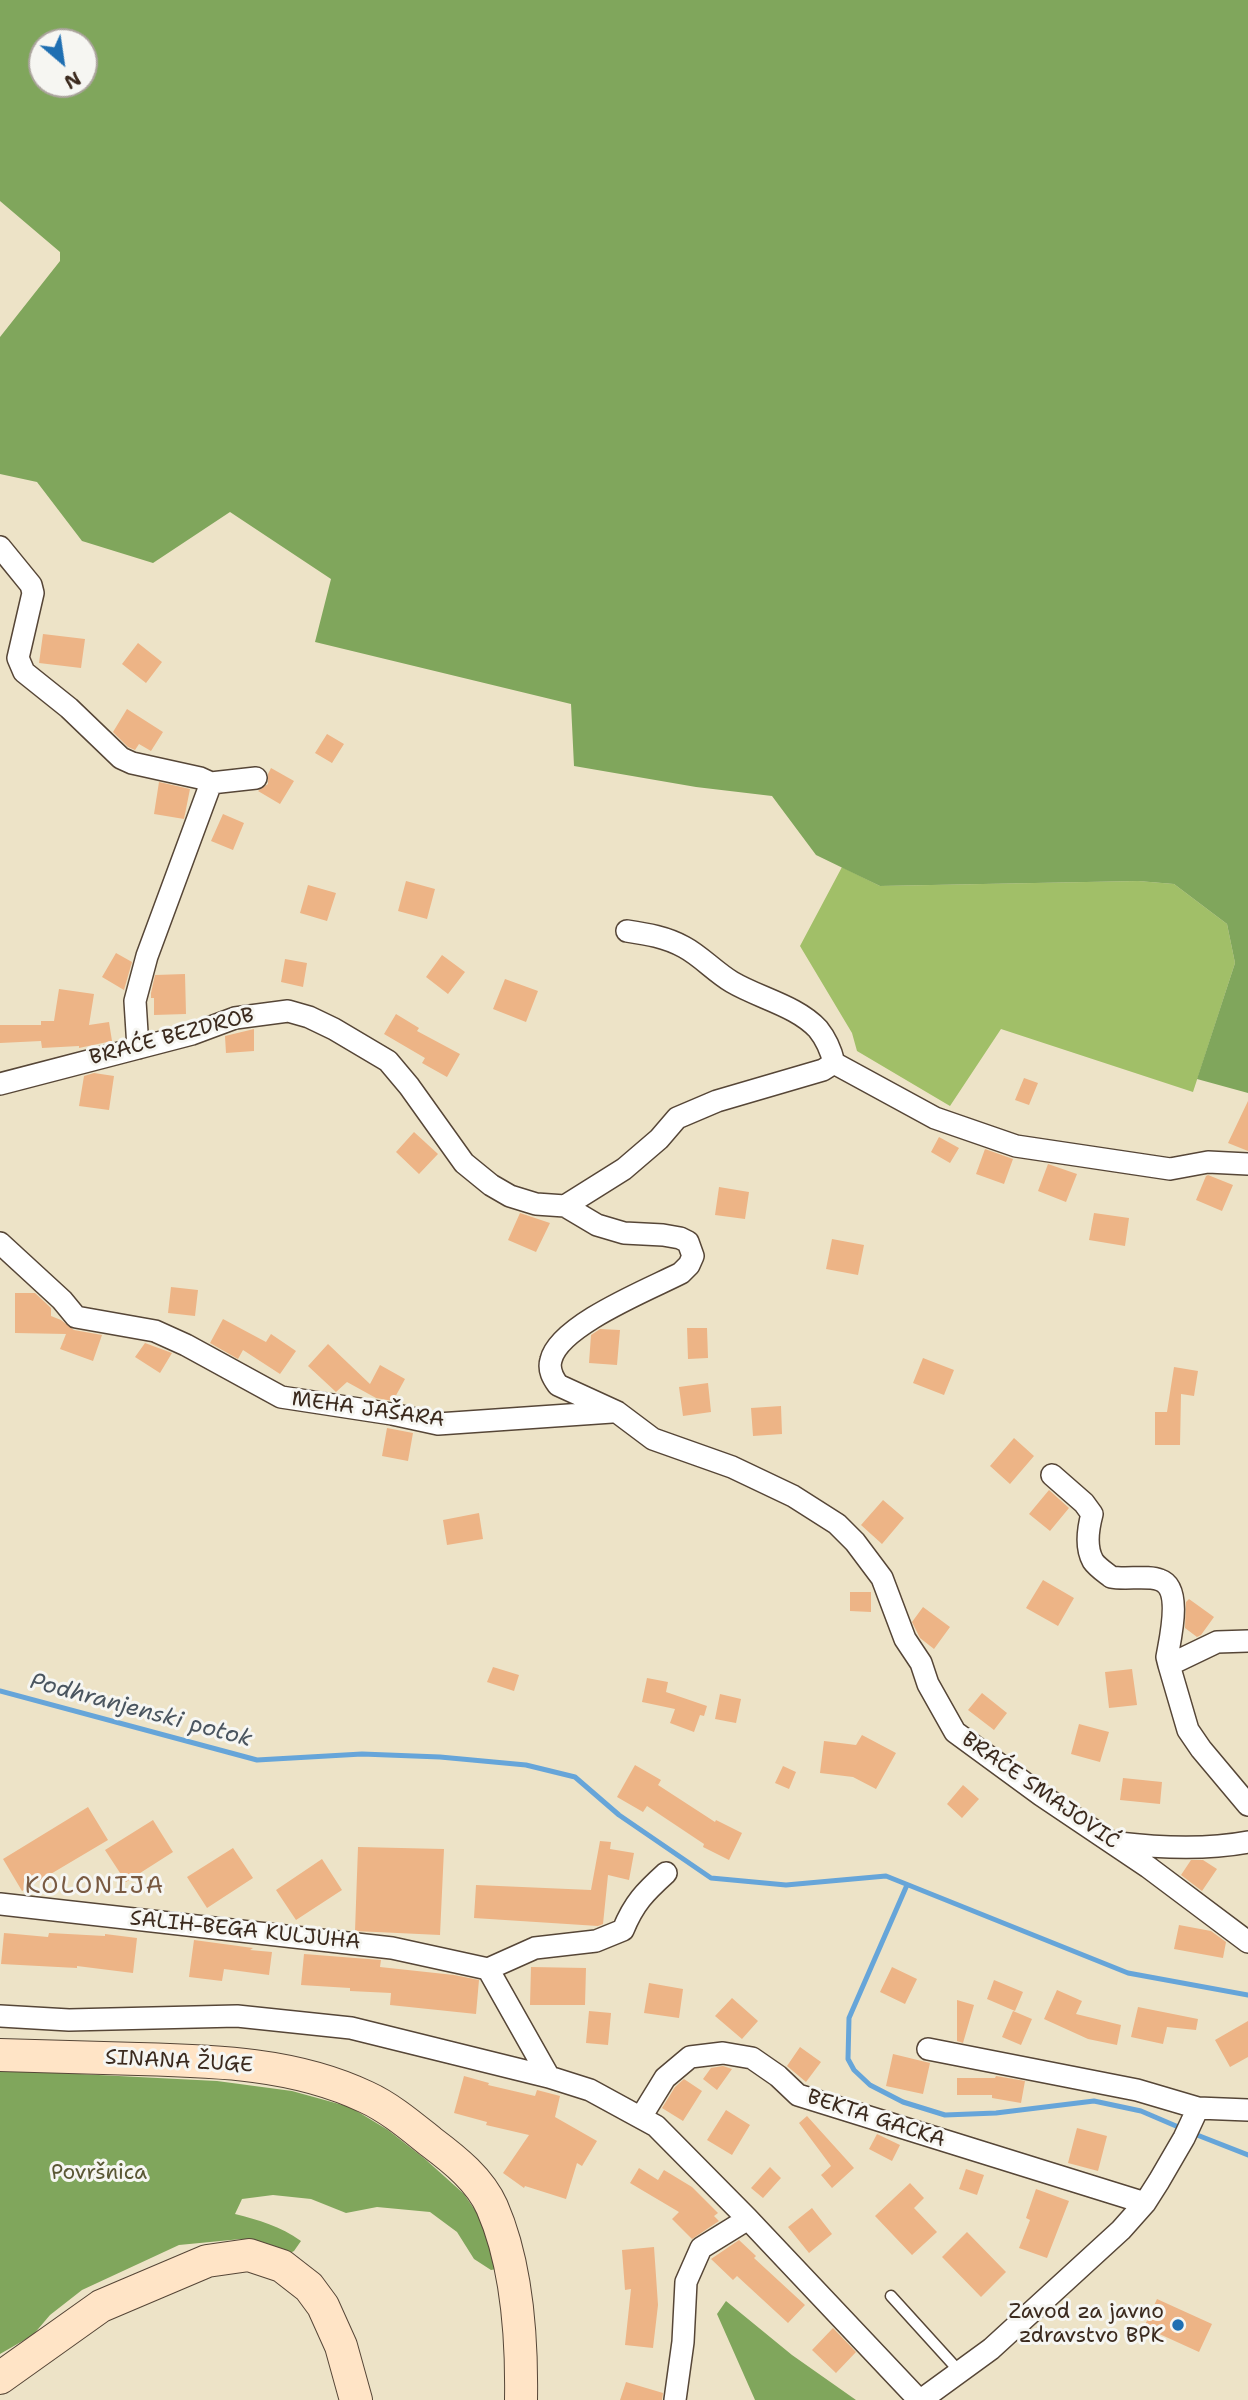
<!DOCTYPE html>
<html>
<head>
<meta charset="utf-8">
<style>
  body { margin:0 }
  #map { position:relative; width:1248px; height:2400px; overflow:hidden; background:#ede3c7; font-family:"Shantell Sans",sans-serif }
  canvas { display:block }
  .north { position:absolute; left:28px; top:28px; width:70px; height:70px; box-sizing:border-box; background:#f6f6f2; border:2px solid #aba49d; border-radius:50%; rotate:151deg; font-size:19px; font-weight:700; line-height:28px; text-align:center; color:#3b2a1e }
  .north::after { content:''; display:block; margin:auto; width:24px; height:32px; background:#1f6fb2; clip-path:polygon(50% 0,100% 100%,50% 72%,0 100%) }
</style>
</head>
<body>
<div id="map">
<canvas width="1248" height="2400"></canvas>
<div class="north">N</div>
</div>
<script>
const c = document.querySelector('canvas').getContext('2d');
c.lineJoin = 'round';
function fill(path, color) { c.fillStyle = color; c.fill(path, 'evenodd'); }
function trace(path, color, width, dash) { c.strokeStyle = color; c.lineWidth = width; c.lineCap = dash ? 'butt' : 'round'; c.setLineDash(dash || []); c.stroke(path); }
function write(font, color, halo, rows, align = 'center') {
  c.font = font + ' "Shantell Sans",sans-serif'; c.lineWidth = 6; c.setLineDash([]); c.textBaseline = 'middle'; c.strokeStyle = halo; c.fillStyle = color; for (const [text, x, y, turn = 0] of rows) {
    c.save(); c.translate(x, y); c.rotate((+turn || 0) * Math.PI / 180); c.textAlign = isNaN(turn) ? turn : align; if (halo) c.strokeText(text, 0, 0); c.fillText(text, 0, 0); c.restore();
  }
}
const green = new Path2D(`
  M842 867 880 886 1138 881 1174 884 1227 924 1235 963 1193 1092 1001 1029 950 1106 857 1051 852 1033 800 946Z`);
const forest = new Path2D(`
  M0 0H1248V1093L1197 1079 1235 963 1227 924 1174 884 1138 881 880 886 816 855 772 796 696 787 574 766 571 704 315 642 331 579 230 512 153 563 82 541 37 482 0 474V337L60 261V252L0 201ZM84 42V84H42V42Z
  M0 2070 217 2081 292 2091 350 2107 388 2130 425 2159 464 2194 481 2219 502 2268 491 2270 474 2259 457 2232 430 2212 377 2207 346 2213 311 2199 273 2195 242 2199 235 2214C259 2220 280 2226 301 2241L294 2251 286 2255 241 2239 179 2245 82 2290 50 2315 33 2335 0 2354Z
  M726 2301 792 2355 856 2400H755L717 2314Z`);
const stream = new Path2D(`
  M0 1691 257 1760 362 1754 440 1757 526 1765 575 1777 619 1815 711 1878 786 1885 886 1876 1128 1973 1248 1995
  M907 1885 849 2018 848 2059 854 2070 870 2085 903 2102 945 2115 996 2113 1094 2101 1141 2111 1183 2129
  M1192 2133 1248 2155`);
const building = new Path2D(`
  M43 634 85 639 81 668 39 663Z
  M138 643 162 662 146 683 122 664Z
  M127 709 163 732 151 751 139 744 135 750 128 747 113 732Z
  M327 734 344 744 332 763 315 753Z
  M271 768 294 781 280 804 258 791 268 784V774Z
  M159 782 190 789 184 819 154 814Z
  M223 814 244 823 233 850 211 841Z
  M406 881 435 889 427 919 398 911Z
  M308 885 336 893 327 921 300 913Z
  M116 953 132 962 124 990 102 977Z
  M442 955 465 972 448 994 426 977Z
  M285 959 307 963 303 987 281 982Z
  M185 974 186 1014 154 1015V998H151V993L155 975Z
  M505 979 538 991 526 1022 493 1009Z
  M59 989 94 994 89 1025 109 1022 112 1041 79 1048V1046L42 1048 41 1041 0 1043V1025H41V1021H54Z
  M396 1014 419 1028 417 1031 460 1054 447 1077 422 1063 425 1058 384 1034Z
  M254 1029V1051L226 1053 225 1036Z
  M94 1073 114 1076 109 1110 79 1106 84 1076Z
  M1024 1078 1038 1083 1029 1105 1015 1100Z
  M1248 1101V1151L1228 1143Z
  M414 1132 438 1154 419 1174 396 1152Z
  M939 1137 959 1148 950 1163 931 1152Z
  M985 1149 1013 1159 1004 1184 976 1174Z
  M1048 1164 1077 1174 1066 1202 1038 1191Z
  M1208 1175 1233 1185 1222 1211 1196 1200 1206 1176Z
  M719 1187 749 1192 745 1219 715 1215Z
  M520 1213 550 1223 536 1252 508 1240Z
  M1094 1213 1129 1218 1125 1246 1089 1240Z
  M832 1239 864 1245 858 1275 826 1269Z
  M171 1287 198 1290 195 1316 168 1313Z
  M15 1293H35L51 1308V1316L61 1320 74 1330 102 1335 93 1361 60 1349 66 1334 15 1333Z
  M223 1319 266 1342 271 1334 296 1351 280 1374 243 1350 238 1359 210 1343Z
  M687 1328H707L708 1358 688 1359Z
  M600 1329 620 1330 617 1365 589 1363 591 1335Z
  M145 1343 172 1353 160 1373 135 1357Z
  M328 1344 370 1384 380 1365 405 1379 393 1401 376 1398 347 1382 336 1392 308 1366Z
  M923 1358 954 1370 944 1395 913 1383Z
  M1174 1367 1198 1371 1194 1396 1181 1394 1180 1445H1155V1412H1167Z
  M708 1383 711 1412 683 1416 679 1387Z
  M781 1406 782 1434 753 1436 751 1408Z
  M387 1428 413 1433 408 1461 382 1456Z
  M1014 1438 1034 1456 1010 1484 990 1466Z
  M1049 1490 1069 1508 1050 1531 1029 1514Z
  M883 1500 904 1518 882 1544 861 1525Z
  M479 1513 483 1539 447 1545 443 1520Z
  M1043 1580 1074 1598 1058 1626 1026 1608Z
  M850 1592H871V1612L850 1611Z
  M1189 1599 1214 1617 1201 1635 1197 1637 1185 1628 1186 1602Z
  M923 1607 950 1627 934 1649 920 1638 912 1622Z
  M493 1667 519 1675 514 1691 487 1682Z
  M1132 1669 1137 1705 1109 1708 1105 1672Z
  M647 1678 668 1682 666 1692 707 1706 704 1716 700 1715 694 1732 670 1723 675 1709 642 1702Z
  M982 1693 1007 1713 994 1730 968 1710Z
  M720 1694 741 1699 736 1723 715 1719Z
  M1079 1724 1109 1732 1100 1762 1071 1754Z
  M862 1735 896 1753 876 1789 853 1777 820 1773 824 1741 856 1745Z
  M635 1765 661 1780 658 1785 715 1822 716 1820 742 1833 729 1860 703 1847 704 1844 647 1806 643 1812 617 1797Z
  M783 1766 796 1772 789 1789 775 1783Z
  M1123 1778 1162 1782 1160 1804 1120 1800Z
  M963 1785 979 1799 962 1818 947 1804Z
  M88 1807 108 1840 22 1891 3 1859Z
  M153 1820 173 1852 126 1882 105 1850Z
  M600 1841 611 1842 610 1849 634 1853 629 1880 608 1875 603 1924 598 1926 474 1918 476 1885 591 1890Z
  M358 1847 444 1849 440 1935 355 1931Z
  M233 1848 253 1878 207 1908 187 1877Z
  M322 1859 342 1890 296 1920 276 1890Z
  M1191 1860H1203L1217 1869 1202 1891 1181 1875Z
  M1179 1925 1211 1931 1226 1942 1223 1958 1174 1949Z
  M4 1933 48 1937 49 1933 105 1936V1934L137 1938 133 1973 77 1966V1968L1 1964Z
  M194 1940 253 1948 250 1950 272 1952 269 1975 224 1969 222 1981 189 1977Z
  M304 1954 381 1960 380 1967 454 1975 479 1980 476 2014 390 2005 391 1993 350 1991V1988L301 1985Z
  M531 1967 586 1968 585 2005H530Z
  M892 1967 917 1979 905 2004 880 1992Z
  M994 1980 1023 1992 1015 2011 987 1999Z
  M649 1983 683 1989 679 2018 644 2013Z
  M1057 1990 1082 2001 1076 2014 1121 2025 1117 2045 1088 2039 1044 2019Z
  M732 1998 758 2021 742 2039 715 2016Z
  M957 2000 974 2005 963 2043 957 2041Z
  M1138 2007 1198 2019 1196 2030 1167 2027 1163 2044 1131 2037Z
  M589 2011 611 2013 608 2045 586 2043Z
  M1013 2011 1032 2019 1021 2045 1002 2037Z
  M1248 2021V2057L1230 2067 1215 2040Z
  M800 2047 821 2062 806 2082 787 2066Z
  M893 2054 930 2063 923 2094 886 2086Z
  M723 2066 732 2069 717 2090 703 2079 711 2068Z
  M464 2076 489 2083 488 2085 535 2096 537 2090 560 2096 555 2117 597 2141 582 2166 577 2163 566 2199 525 2186 524 2188 503 2173 529 2135 486 2125 487 2122 454 2113Z
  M996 2076 1025 2081 1021 2103 992 2098V2095H957V2078H995Z
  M684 2079 702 2091 683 2121 662 2108 675 2087Z
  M726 2110 750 2125 732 2155 707 2140Z
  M807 2116 854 2168 832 2188 821 2175 831 2166 799 2123Z
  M1077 2128 1107 2136 1098 2171 1068 2163Z
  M877 2134 900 2145 892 2161 869 2149Z
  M770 2167 781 2178 763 2198 751 2188Z
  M639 2168 658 2180 664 2170 692 2187 718 2213 714 2216 719 2221 692 2239 672 2219 679 2212 630 2183Z
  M966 2169 984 2175 977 2195 959 2189Z
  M910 2183 924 2198 914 2208 937 2232 912 2255 875 2216Z
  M1036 2189 1069 2201 1047 2258 1019 2248 1030 2220 1026 2218Z
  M812 2208 832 2234 809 2253 788 2227Z
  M967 2232 1006 2272 981 2297 942 2257Z
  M739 2240 756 2256 754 2258 805 2305 788 2323 737 2276 733 2280 711 2259Z
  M654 2247 658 2305 653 2348 625 2345 631 2289 625 2290 622 2250Z
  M1157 2299 1212 2324 1199 2352 1144 2327Z
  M833 2328 856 2352 836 2373 812 2350Z
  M626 2382 663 2393 662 2400H620Z`);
const service = new Path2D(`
  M891 2296 960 2372`);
const minor = new Path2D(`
  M0 547 31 585 33 593 18 658 24 672 69 708 121 758 132 763 200 778 211 783
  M138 1048 135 1001 147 956 211 783 256 778
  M834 1063 935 1118 1016 1146 1170 1169 1208 1162 1248 1164
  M0 1084 192 1034 235 1018 288 1011 309 1017 334 1029 388 1061 409 1086 464 1163 491 1185 510 1196 536 1204 565 1206 597 1225 624 1233 663 1235 680 1238 688 1242 693 1256 689 1265 681 1273C650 1289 559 1325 551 1360 548 1370 553 1378 558 1385L617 1412 653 1439 732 1467 793 1496 837 1524 855 1542 882 1578 905 1639 921 1663 928 1684 955 1732 1041 1795 1148 1867 1248 1942
  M565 1206 624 1169 659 1139 677 1118 717 1101 823 1070 834 1063C831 1050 826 1039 818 1029 797 1006 759 998 732 982 715 972 701 956 684 947 666 937 647 934 627 931
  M0 1243 62 1300 76 1317 155 1331 186 1345 281 1397 392 1414 438 1424 612 1412
  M1052 1475 1084 1503 1092 1514C1088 1529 1085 1547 1093 1561 1097 1567 1106 1573 1111 1577 1125 1580 1148 1575 1160 1580 1183 1588 1170 1639 1167 1657L1169 1665
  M1248 1641 1217 1642 1169 1665 1188 1730 1201 1749 1248 1805
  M1118 1843C1161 1848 1206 1850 1248 1842
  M0 1904 392 1948 488 1969 535 1948 596 1941 623 1930C634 1903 645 1892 666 1873
  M488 1969 549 2077
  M0 2016 69 2020 237 2016 351 2028 549 2077 590 2090 656 2126 748 2219 919 2400
  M928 2049 1137 2090 1198 2108 1248 2110
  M641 2117 665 2078 690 2057 723 2053 752 2058 778 2076 798 2095 1145 2203
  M675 2400 683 2342 686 2282 701 2248 748 2219
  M921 2400 991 2349 1121 2230 1145 2203 1159 2181 1184 2138 1198 2108`);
const secondary = new Path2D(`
  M0 2055C46 2056 92 2058 138 2059 215 2061 295 2063 366 2097 390 2108 411 2126 431 2142 455 2160 480 2180 492 2207 517 2264 522 2339 521 2400
  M0 2378 101 2306 207 2261 249 2255 282 2266 309 2287 323 2306 341 2346 356 2400`);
const markers = [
  [1178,2325,7,"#1f6fb2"]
];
const streetNames = [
  ["BRAĆE BEZDROB",172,1037,-15],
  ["MEHA JAŠARA",368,1410,8],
  ["BRAĆE SMAJOVIĆ",1040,1791,35],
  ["SALIH-BEGA KULJUHA",245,1931,6],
  ["SINANA ŽUGE",179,2062,3],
  ["BEKTA GACKA",876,2119,18]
];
const parkNames = [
  ["Površnica",99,2174]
];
const poiNames = [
  ["Zavod za javno",1164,2313],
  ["zdravstvo BPK",1164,2337]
];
const waterNames = [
  ["Podhranjenski potok",141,1711,15]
];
const quarterNames = [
  ["KOLONIJA",95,1887]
];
fill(green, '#a1bf68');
fill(forest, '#80a65c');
trace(stream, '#66a5d9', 5);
fill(building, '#edb486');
trace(service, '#564637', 13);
trace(minor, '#564637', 24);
trace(secondary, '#564637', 34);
trace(service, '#fff', 10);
trace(minor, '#fff', 21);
trace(secondary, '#ffe4c6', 32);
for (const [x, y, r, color] of markers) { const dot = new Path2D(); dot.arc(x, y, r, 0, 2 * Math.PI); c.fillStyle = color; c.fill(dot); trace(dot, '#f6f6f2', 2.5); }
write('21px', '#3b2a1e', '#f6f6f2', streetNames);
write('21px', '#5a5734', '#f6f6f2', parkNames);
write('21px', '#3b2a1e', '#f6f6f2', poiNames, 'right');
write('italic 23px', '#4a555f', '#f6f6f2', waterNames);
c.letterSpacing = '2px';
write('24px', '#795a42', '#f6f6f2', quarterNames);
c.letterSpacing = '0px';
</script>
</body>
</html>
